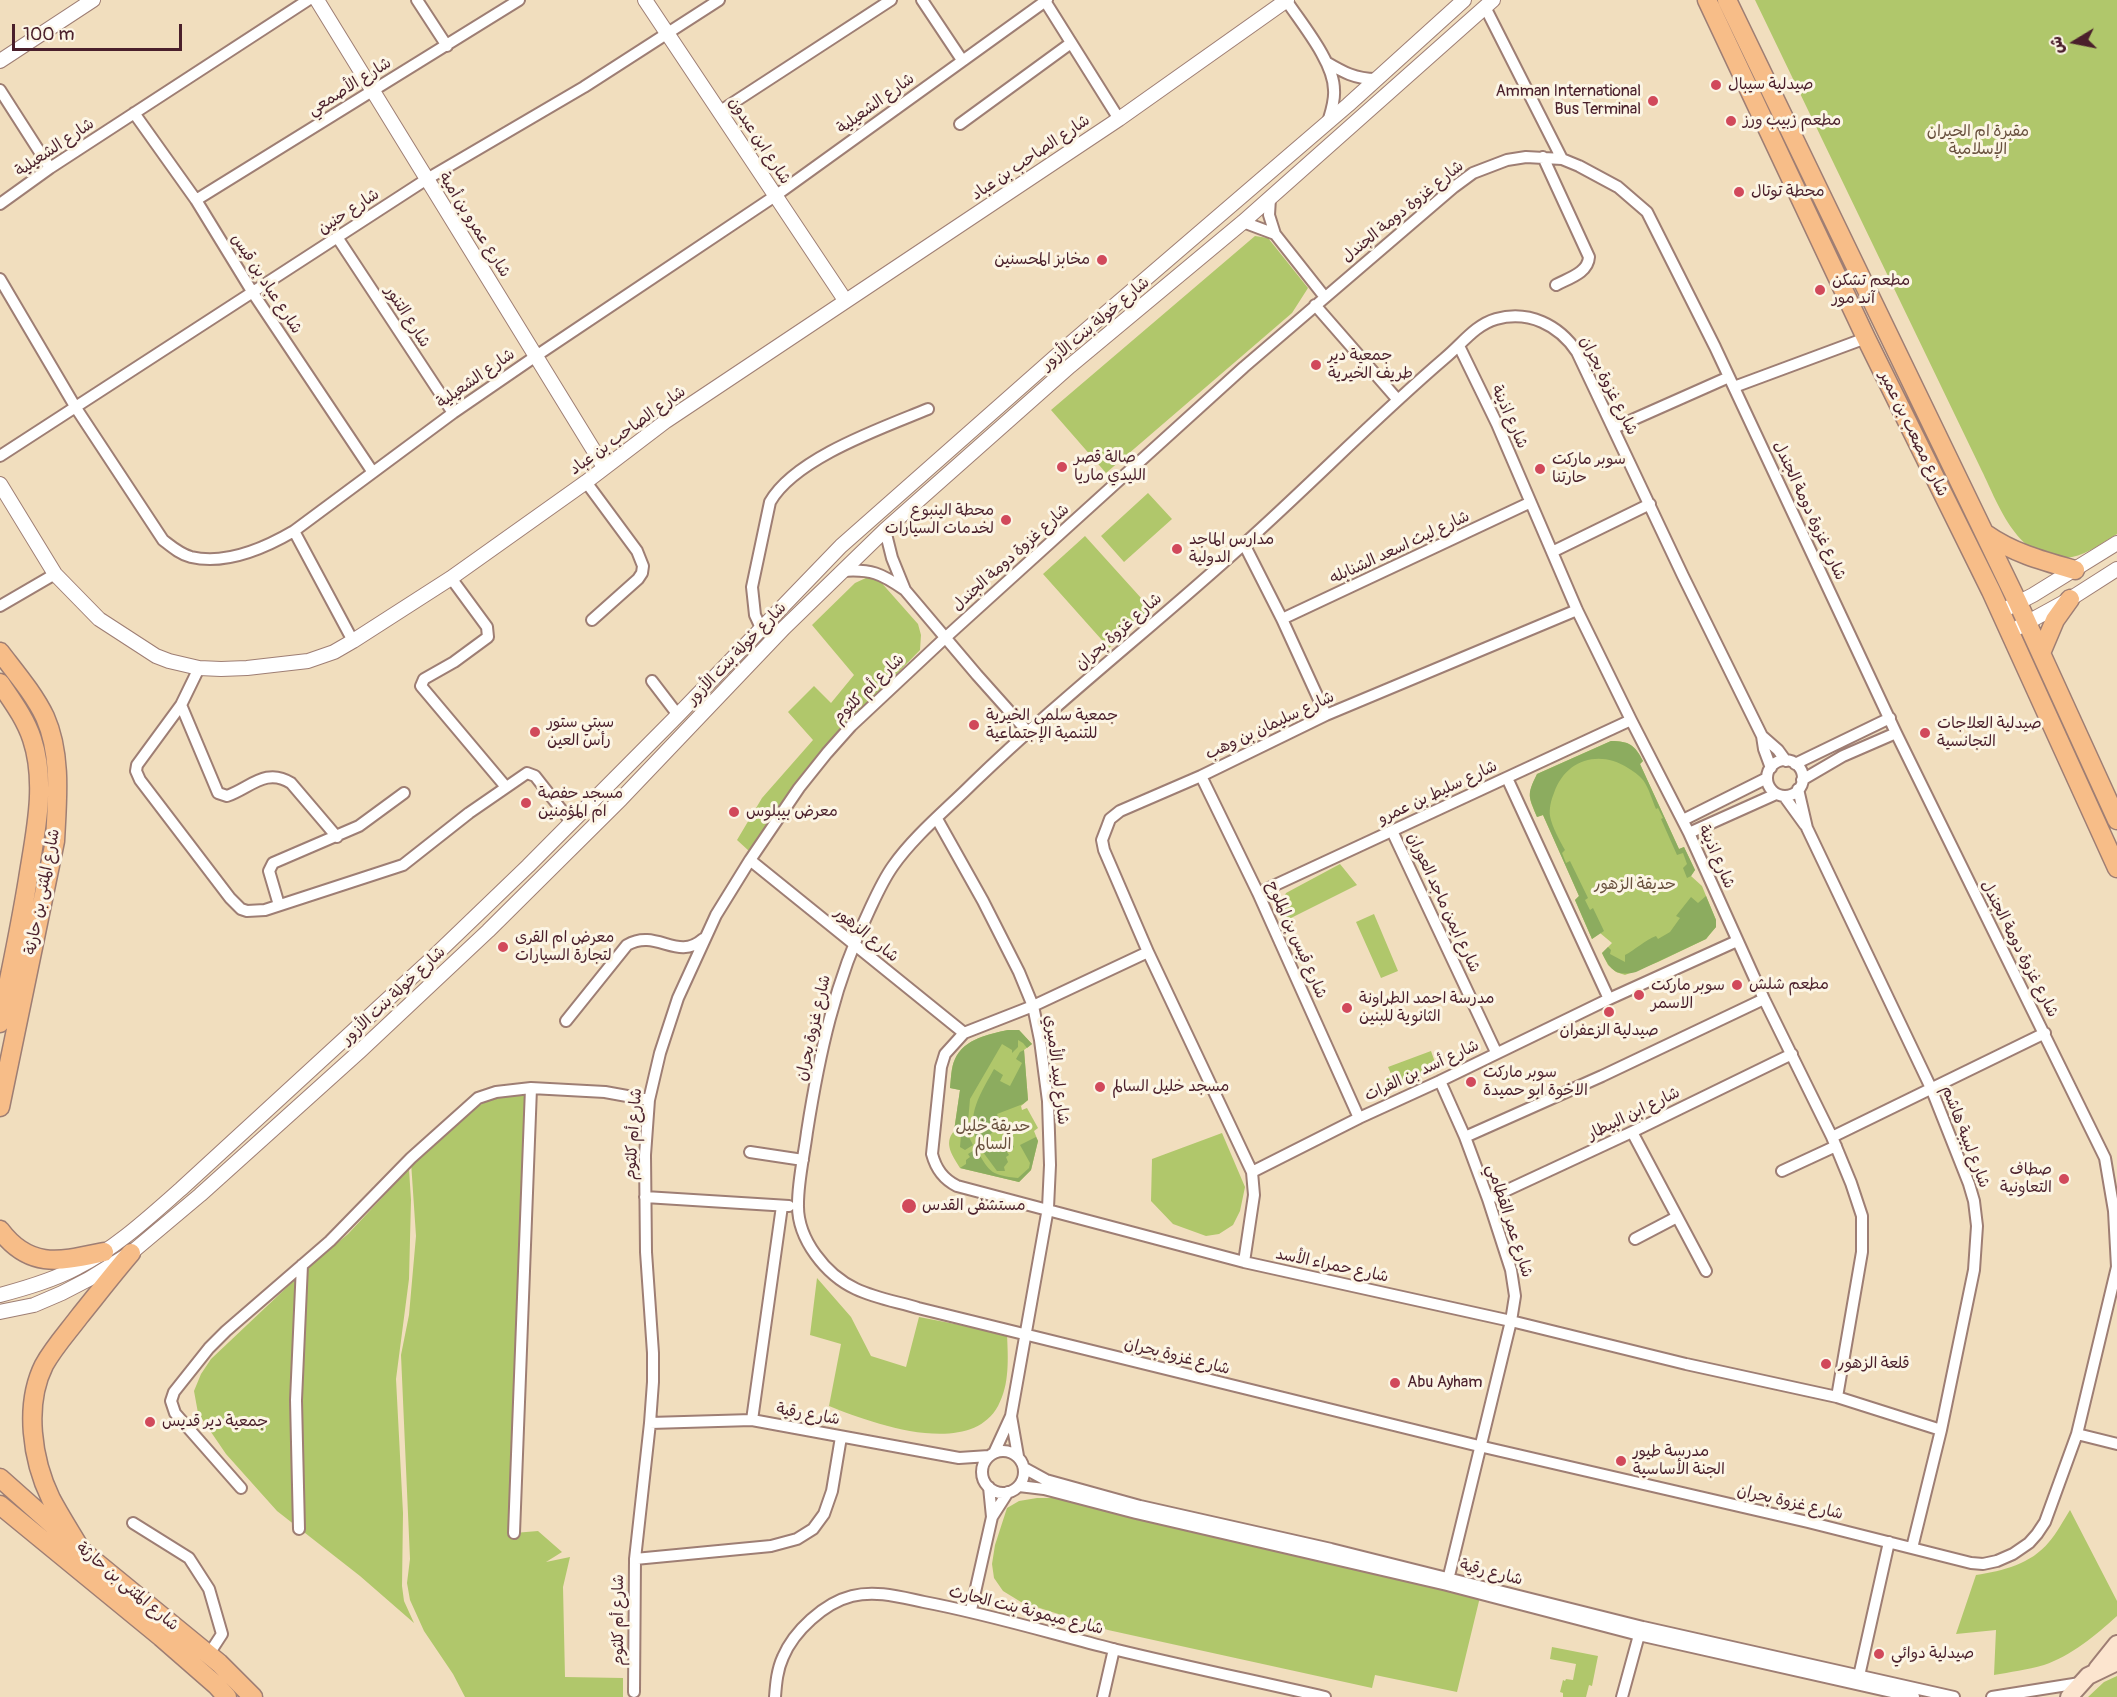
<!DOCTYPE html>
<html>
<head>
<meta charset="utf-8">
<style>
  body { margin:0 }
  #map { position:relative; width:2117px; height:1697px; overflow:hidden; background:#f1debe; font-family:Pangolin,"Playpen Sans Arabic",sans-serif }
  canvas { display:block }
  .north { position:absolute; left:2045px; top:12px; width:60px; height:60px; -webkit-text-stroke:4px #fcf5e5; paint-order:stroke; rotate:260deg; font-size:16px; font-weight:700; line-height:24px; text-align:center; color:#4a1f2b }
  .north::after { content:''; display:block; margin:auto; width:21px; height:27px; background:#4a1f2b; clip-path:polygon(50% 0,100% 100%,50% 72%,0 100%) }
  .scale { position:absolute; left:12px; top:24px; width:170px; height:27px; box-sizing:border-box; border:3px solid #4a1f2b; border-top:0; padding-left:8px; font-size:18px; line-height:21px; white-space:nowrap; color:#4a1f2b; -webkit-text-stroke:4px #fcf5e5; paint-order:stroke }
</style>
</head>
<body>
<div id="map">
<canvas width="2117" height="1697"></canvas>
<div class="north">ش</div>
<div class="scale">100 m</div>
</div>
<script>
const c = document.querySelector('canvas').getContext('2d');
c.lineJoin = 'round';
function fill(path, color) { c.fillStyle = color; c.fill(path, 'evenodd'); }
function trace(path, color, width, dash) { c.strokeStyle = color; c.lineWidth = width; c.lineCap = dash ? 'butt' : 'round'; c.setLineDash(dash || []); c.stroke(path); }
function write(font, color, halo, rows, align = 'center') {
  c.font = font + ' Pangolin,"Playpen Sans Arabic",sans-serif'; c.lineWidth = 6; c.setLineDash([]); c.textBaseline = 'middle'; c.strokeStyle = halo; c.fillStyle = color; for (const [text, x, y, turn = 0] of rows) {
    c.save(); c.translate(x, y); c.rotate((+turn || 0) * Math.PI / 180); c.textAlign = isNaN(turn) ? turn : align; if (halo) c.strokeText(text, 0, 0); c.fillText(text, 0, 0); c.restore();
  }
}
const green = new Path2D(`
  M1755 0H2117V534C2103 542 2088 554 2072 557 2018 566 1999 505 1980 467Z
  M1255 236 1268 238 1308 288 1292 313 1106 473 1051 410Z
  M1148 493 1172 519 1124 562 1101 536Z
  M1085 536 1151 609 1109 648 1043 574Z
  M868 577 879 580 918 624 921 635 920 650 839 733 749 851 737 840 762 798 813 740 788 712 814 686 831 703 854 675 812 625 855 583Z
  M1611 741C1629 741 1635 745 1643 761L1640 764 1679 849 1684 847 1695 870 1691 876 1702 886 1716 920V927L1706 939 1658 962 1625 975 1616 972 1608 965 1602 953 1612 943 1600 933 1592 939 1575 900 1579 896 1543 815 1537 817C1528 796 1527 795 1537 774Z
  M1340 864 1357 885 1285 921C1280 911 1281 903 1286 893Z
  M1374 914 1398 971 1381 978 1356 922Z
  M1008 1030H1019L1032 1044 1024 1050 1028 1100 1021 1106 1022 1110 1027 1108 1038 1128 1034 1131 1038 1141 1031 1170 1019 1182 960 1168C953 1156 943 1144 954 1131L960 1090 950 1088C951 1080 951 1067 955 1059 964 1039 989 1034 1008 1030Z
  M1431 1051 1437 1068 1389 1091 1385 1079 1392 1076 1388 1067Z
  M525 1094 518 1318 514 1533 538 1531 562 1552 546 1562 570 1557 563 1587 565 1677 623 1678V1697H465L453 1674 424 1631 410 1600 407 1583 410 1559 401 1355 409 1315 416 1236 411 1162 473 1109 494 1097Z
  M1222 1133 1245 1187 1240 1211 1233 1225 1219 1234 1206 1236 1173 1224 1151 1201 1152 1159Z
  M409 1169 411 1200 409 1279 396 1379 403 1513 402 1586 404 1601 414 1623 360 1576 277 1511 226 1454 198 1413 194 1391 201 1374 211 1359 302 1273 348 1234Z
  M817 1278 851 1317 871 1356 906 1367 919 1317 1007 1334C1008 1358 1010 1384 998 1406 969 1459 871 1423 829 1406L841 1344 810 1335Z
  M1037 1498H1063L1480 1597 1457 1692 1375 1675 1372 1688 1108 1630 1021 1602 1003 1591 994 1578 992 1564 995 1545 1007 1508 1019 1501Z
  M2070 1510 2117 1601V1616C2096 1635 2071 1656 2044 1665 2027 1670 2010 1672 1994 1675L1996 1630 1956 1634 1976 1575C2003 1571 2031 1564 2049 1542 2057 1533 2063 1521 2070 1510Z
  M1552 1647 1598 1656 1592 1686 1589 1685 1586 1697H1563V1693L1560 1692 1563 1680 1565 1681 1566 1679 1573 1680 1576 1664 1550 1659Z
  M2117 1676V1697H2088L2104 1682Z`);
const forest = new Path2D(`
  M1611 741C1629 741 1635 745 1643 761L1640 764 1679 849 1684 847 1695 870 1691 876 1687 878 1683 868 1687 864 1683 853 1677 855 1661 819 1663 818 1658 808 1656 809C1652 800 1649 788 1643 780 1639 775 1633 771 1628 768 1599 749 1565 760 1554 793 1551 800 1549 809 1550 816 1552 827 1560 841 1565 850L1562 853 1566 863 1570 861 1588 898 1585 900 1590 910 1593 908 1604 931 1592 939 1575 900 1579 896 1543 815 1537 817C1529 796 1526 796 1537 774Z
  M1706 896 1716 920V927L1710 934 1706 939 1636 972C1616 977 1610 970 1602 953L1608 947 1611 950 1610 954 1625 962V955C1635 950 1645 940 1656 936L1658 939 1670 932 1680 918 1676 916 1691 897 1698 903Z
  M1008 1030H1019L1032 1044 1027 1048 1023 1043 1018 1040V1047L1012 1053V1050L1002 1044 970 1099 967 1133 973 1145 965 1150 960 1147 961 1135 954 1131 960 1090 950 1088C951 1080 951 1067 955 1059 964 1039 989 1034 1008 1030Z
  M1024 1050 1028 1100 1023 1104 997 1114 1001 1124 995 1126 993 1124 995 1121 993 1119 990 1123 992 1133 978 1142C964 1117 982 1091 994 1069L1003 1075 1000 1081 1010 1086 1022 1063 1016 1059 1020 1052Z
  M1036 1137 1038 1141 1031 1170 1019 1182 960 1168 966 1164V1160L970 1157 968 1154 976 1149C990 1173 991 1175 1018 1178L1029 1168 1030 1163 1020 1145Z
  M994 1140 997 1147H999V1143L1004 1144 1006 1149 1013 1145 1014 1147 1007 1152 1009 1155 1006 1157 1008 1162 1004 1167 1005 1171H997L980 1148Z`);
const minor = new Path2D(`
  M417 0 447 46
  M922 0 962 60
  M1286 0C1301 23 1334 62 1334 90 1335 101 1331 112 1328 122
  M1045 1 1119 119
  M1485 7 1562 159
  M1326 62C1343 72 1355 79 1376 79
  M0 90 50 168
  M719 112 891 0
  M134 113 196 200 253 293 372 471
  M960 124 1071 43
  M1543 157 1589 257C1588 273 1569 278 1556 285
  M1270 198 1269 215 1275 234 1324 296
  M196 200 519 0
  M0 204 50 168 308 0
  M1243 222 1275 234
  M337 237 453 413
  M0 279 76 408 163 540C172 547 180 554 191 557 225 565 265 548 294 531L453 413 536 356 775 196 1047 0
  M1315 305 1397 399
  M1459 346 1497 424 1577 610 1631 720 1689 833 1764 999 1832 1137 1851 1183 1862 1216V1252L1837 1397
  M1734 387 1866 338
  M1614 428 1729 377
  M0 456 427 179 584 87 719 0
  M586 482 637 551 643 566 642 573 638 579 592 620
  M885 530 892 558 905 590 977 675 1027 731
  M294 531 353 641
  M1244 544 1282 619 1326 715
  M1552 552 1650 504
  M842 571C871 569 881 573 905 590
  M451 578 487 627 488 637 454 662 424 679 421 686 506 787
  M0 606 55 574
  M1282 619 1529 503
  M761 628 755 615 752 587 770 502C795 458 882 428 928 409
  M199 668 181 705 137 765 136 771 140 780 230 898 241 909 247 911 265 910 403 865 469 813 527 773 535 776 571 822
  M652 681 678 715
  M181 705 218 793 227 796C250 788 266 767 291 783L337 837
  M1762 736 1778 750 1786 761
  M1767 778a18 18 0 1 1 36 0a18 18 0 1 1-36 0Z
  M1795 764 1890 718
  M1201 776 1258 893 1359 1118
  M1507 778 1609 999
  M1802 780 1843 756 1896 733
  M1798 789 1807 828 1931 1088 1969 1184 1974 1201 1977 1226 1974 1270 1941 1430 1912 1548
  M1784 796 1805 825
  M937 819 983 901 1019 972 1033 1006 1040 1040 1048 1101 1050 1165 1048 1208 1011 1416 994 1453
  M1683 820 1767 778
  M1392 831 1496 1052
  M1689 833 1776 794
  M750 860 964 1033
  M1258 893 1631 720
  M279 905 269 871 273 863 359 826 404 793
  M1148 952 1033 1006 964 1033 945 1054 941 1067 932 1154C936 1169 943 1179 957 1186L1244 1262 1511 1321 1686 1364 1837 1397 1941 1430
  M566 1021 627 945C657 928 677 962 703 939
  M1440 1081 1465 1137 1488 1199 1511 1270 1515 1296 1511 1321 1447 1584
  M1632 1132 1706 1271
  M1465 1137 1602 1076 1764 999
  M1832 1137 2045 1033
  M750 1152 803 1160
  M1782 1171 1836 1146
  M1252 1172 1359 1118 1440 1081 1609 999 1737 941
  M645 1197 789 1206
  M1488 1199 1632 1132 1792 1054
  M1635 1239 1677 1217
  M1244 1262 1254 1195 1252 1172 1148 952 1104 850 1102 840 1107 827 1110 819 1120 811 1201 776 1326 715 1577 610
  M1011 1416 1018 1456
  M752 1420 782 1206
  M650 1423 752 1420 959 1458 989 1456
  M2077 1434 2117 1444
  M982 1472a21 21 0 1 1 42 0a21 21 0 1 1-42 0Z
  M1024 1468 1046 1480 1140 1506 1331 1549 1643 1627 1954 1697
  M1019 1486 1044 1489 1136 1513 1447 1585 1639 1635 1914 1697
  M241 1488 175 1413 171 1401 174 1392 209 1348 226 1331 330 1241 411 1158 478 1098 496 1092 531 1088 605 1092 649 1100
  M992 1517 1008 1492
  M133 1523 189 1558 209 1589 222 1634 209 1654
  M299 1529 296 1400 302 1265
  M514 1533 531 1088
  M635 1559 771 1546 797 1539 813 1529 824 1514 832 1491 841 1437
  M971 1610 992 1517 989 1487
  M1859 1676 1889 1542
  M634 1692 635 1559 650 1423 653 1382V1353L646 1252 645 1155 649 1100 660 1053 678 998 716 915 750 860 799 788 827 753 851 726 945 638 1244 367 1454 187 1473 173 1507 160 1526 157 1562 159 1579 166 1618 187 1647 212 1715 347 1896 733 2105 1158 2114 1211 2117 1267 2077 1434 2045 1522 2037 1534 2029 1543 2013 1554 1997 1561 1983 1564 1971 1563 1808 1522 1479 1446 918 1308C898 1302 875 1298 856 1289 826 1275 797 1239 798 1204 798 1180 804 1156 807 1132 819 1055 835 981 869 911 876 896 883 880 893 866 914 836 947 809 973 783 1060 699 1155 625 1244 544 1312 483 1376 417 1445 358 1462 344 1475 325 1496 319 1529 310 1559 325 1577 352L1683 576 1762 736 1764 749 1771 768
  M775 1697C776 1684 777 1670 783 1657 794 1631 824 1603 852 1596 876 1590 900 1597 924 1602 988 1614 1050 1633 1113 1649 1183 1666 1255 1681 1325 1697
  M1103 1697 1114 1649
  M1622 1697 1639 1635
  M1992 1697 2080 1683`);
const tertiary = new Path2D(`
  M317 0 604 467
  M645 0 845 300
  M0 61 93 0
  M0 484 55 574 99 619 156 656 169 661 199 668 221 669 247 668 308 661 334 652 353 641 451 578 586 482 666 421 1119 119 1287 0
  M2000 612 2033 595 2117 543
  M2019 627 2070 599 2117 569
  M0 1295C26 1288 54 1280 78 1267 116 1248 149 1217 181 1189L425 965 528 866 678 715 841 546 1064 349 1348 105 1464 0
  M0 1312 34 1305 62 1293 89 1279 131 1253 200 1195 360 1051 488 931 621 799 784 628 885 530 1070 366 1243 222 1493 0`);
const secondary = new Path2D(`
  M2097 1669 2117 1644
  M2069 1697 2088 1676 2117 1662`);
const trunk = new Path2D(`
  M1707 0 1866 338 1991 591 2117 868
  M1727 0 2018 603 2117 820
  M1986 534C2013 553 2043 561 2075 570
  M0 652C16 673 34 694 45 717 62 755 57 801 55 841L0 1107
  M2041 653 2055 620 2070 599
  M0 683C12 701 25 718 32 739 47 784 35 834 28 879 20 928 10 976 0 1023
  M0 1230C30 1270 61 1261 104 1252
  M0 1478 81 1550 219 1663 253 1697
  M0 1505 161 1637 216 1685 227 1697
  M81 1550C71 1533 60 1516 51 1499 32 1460 24 1405 44 1365 54 1347 67 1333 79 1317 96 1296 113 1274 131 1253`);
const markers = [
  [1716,85,6,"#d1495b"],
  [1653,101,6,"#d1495b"],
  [1731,121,6,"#d1495b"],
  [1739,192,6,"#d1495b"],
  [1102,260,6,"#d1495b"],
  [1820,290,6,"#d1495b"],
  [1316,365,6,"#d1495b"],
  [1062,467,6,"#d1495b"],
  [1540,469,6,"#d1495b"],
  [1006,520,6,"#d1495b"],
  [1177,549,6,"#d1495b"],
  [974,725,6,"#d1495b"],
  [535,732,6,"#d1495b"],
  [1925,733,6,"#d1495b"],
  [526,803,6,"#d1495b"],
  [734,812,6,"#d1495b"],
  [503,947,6,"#d1495b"],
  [1737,985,6,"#d1495b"],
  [1639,995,6,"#d1495b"],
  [1347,1008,6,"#d1495b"],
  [1609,1012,6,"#d1495b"],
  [1471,1082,6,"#d1495b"],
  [1100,1087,6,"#d1495b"],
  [2064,1179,6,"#d1495b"],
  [909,1206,8,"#d1495b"],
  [1826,1364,6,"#d1495b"],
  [1395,1383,6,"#d1495b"],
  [150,1422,6,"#d1495b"],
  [1621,1461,6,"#d1495b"],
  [1879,1654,6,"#d1495b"]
];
const poiNames = [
  ["صيدلية سيبال",1728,85],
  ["Amman International",1641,92,"right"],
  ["Bus Terminal",1641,110,"right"],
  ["مطعم زبيب ورز",1743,121],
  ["محطة توتال",1751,192],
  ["مخابز المحسنين",1090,260,"right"],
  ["مطعم تشكن",1832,281],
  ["آند مور",1832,299],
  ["جمعية دير",1328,356],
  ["طريف الخيرية",1328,374],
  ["صالة قصر",1074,458],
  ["الليدي ماريا",1074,476],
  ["سوبر ماركت",1552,460],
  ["حارتنا",1552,478],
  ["محطة الينبوع",994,511,"right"],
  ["لخدمات السيارات",994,529,"right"],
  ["مدارس الماجد",1189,540],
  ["الدولية",1189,558],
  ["جمعية سلمى الخيرية",986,716],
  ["للتنمية الإجتماعية",986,734],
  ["سيتي ستور",547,723],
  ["رأس العين",547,741],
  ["صيدلية العلاجات",1937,724],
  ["التجانسية",1937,742],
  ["مسجد حفصة",538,794],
  ["ام المؤمنين",538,812],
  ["معرض بيبلوس",746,812],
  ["معرض ام القرى",515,938],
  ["لتجارة السيارات",515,956],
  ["مطعم شلش",1749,985],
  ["سوبر ماركت",1651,986],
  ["الاسمر",1651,1004],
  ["مدرسة احمد الطراونة",1359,999],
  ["الثانوية للبنين",1359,1017],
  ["صيدلية الزعفران",1609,1031,"center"],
  ["سوبر ماركت",1483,1073],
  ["الاخوة ابو حميدة",1483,1091],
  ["مسجد خليل السالم",1112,1087],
  ["صطاف",2052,1170,"right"],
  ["التعاونية",2052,1188,"right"],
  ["مستشفى القدس",922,1206],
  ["قلعة الزهور",1838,1364],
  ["Abu Ayham",1407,1383],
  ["جمعية دير قديس",162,1422],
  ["مدرسة طيور",1633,1452],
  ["الجنة الأساسية",1633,1470],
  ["صيدلية دوائي",1891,1654]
];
const streetNames = [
  ["شارع الأصمعي",350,87,-32],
  ["شارع الشعيلية",876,104,-36],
  ["شارع ابن عبدون",759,141,57],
  ["شارع الشعيلية",55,148,-34],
  ["شارع الصاحب بن عباد",1031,158,-34],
  ["شارع حنين",349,212,-33],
  ["شارع غزوة دومة الجندل",1403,212,-39],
  ["شارع عمرو بن أمية",474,225,58],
  ["شارع عباد بن قيس",266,284,57],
  ["شارع التنور",407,317,57],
  ["شارع خولة بنت الأزور",1096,324,-40],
  ["شارع الشعيلية",476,379,-35],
  ["شارع غزوة بحران",1608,386,63],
  ["شارع اذينة",1509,417,66],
  ["شارع الصاحب بن عباد",628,431,-36],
  ["شارع مصعب بن عمير",1913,434,64],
  ["شارع غزوة دومة الجندل",1809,511,65],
  ["شارع ليث اسعد الشنابله",1400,548,-25],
  ["شارع غزوة دومة الجندل",1011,558,-42],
  ["شارع غزوة بحران",1119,632,-41],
  ["شارع خولة بنت الأزور",737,654,-46],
  ["شارع أم كلثوم",869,689,-44],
  ["شارع سليمان بن وهب",1270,726,-25],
  ["شارع سليط بن عمرو",1438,793,-25],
  ["شارع اذينة",1716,857,66],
  ["شارع المثنى بن حارثة",43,892,-79],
  ["شارع ايمن ماجد العوران",1443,903,65],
  ["شارع الزهور",866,935,39],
  ["شارع قيس بن الملوح",1296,940,66],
  ["شارع غزوة دومة الجندل",2019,949,63],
  ["شارع خولة بنت الأزور",394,996,-43],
  ["شارع غزوة بحران",814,1028,-77],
  ["شارع لبيد الأميري",1056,1070,83],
  ["شارع أسد بن الفرات",1422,1071,-25],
  ["شارع ابن البيطار",1634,1114,-26],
  ["شارع أم كلثوم",634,1134,-86],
  ["شارع لبيبة هاشم",1965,1137,69],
  ["شارع عمر القطامي",1509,1221,72],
  ["شارع حمراء الأسد",1332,1266,12],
  ["شارع غزوة بحران",1177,1357,14],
  ["شارع رقية",808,1415,10],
  ["شارع غزوة بحران",1790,1503,13],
  ["شارع رقية",1491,1573,14],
  ["شارع المثنى بن حارثة",127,1587,40],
  ["شارع ميمونة بنت الحارث",1026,1611,14],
  ["شارع أم كلثوم",619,1620,-90]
];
const parkNames = [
  ["مقبرة ام الحيران",1978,132],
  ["الإسلامية",1978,150],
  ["حديقة الزهور",1635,885],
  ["حديقة خليل",993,1127],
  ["السالم",993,1145]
];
fill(green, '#b0c76b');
fill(forest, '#8cac5f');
trace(minor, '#9e7e74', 14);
trace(tertiary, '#9e7e74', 16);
trace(secondary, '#9e7e74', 20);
trace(trunk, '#9e7e74', 21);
trace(minor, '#fff', 10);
trace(tertiary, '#fff', 14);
trace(secondary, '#fce5cf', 16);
trace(trunk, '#f7bd88', 18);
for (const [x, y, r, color] of markers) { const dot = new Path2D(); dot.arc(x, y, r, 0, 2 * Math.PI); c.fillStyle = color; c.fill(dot); trace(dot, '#fcf5e5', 2); }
write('16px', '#4a1f2b', '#fcf5e5', poiNames, 'left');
write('16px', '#4a1f2b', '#fcf5e5', streetNames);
write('16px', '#69513e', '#fcf5e5', parkNames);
</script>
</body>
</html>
